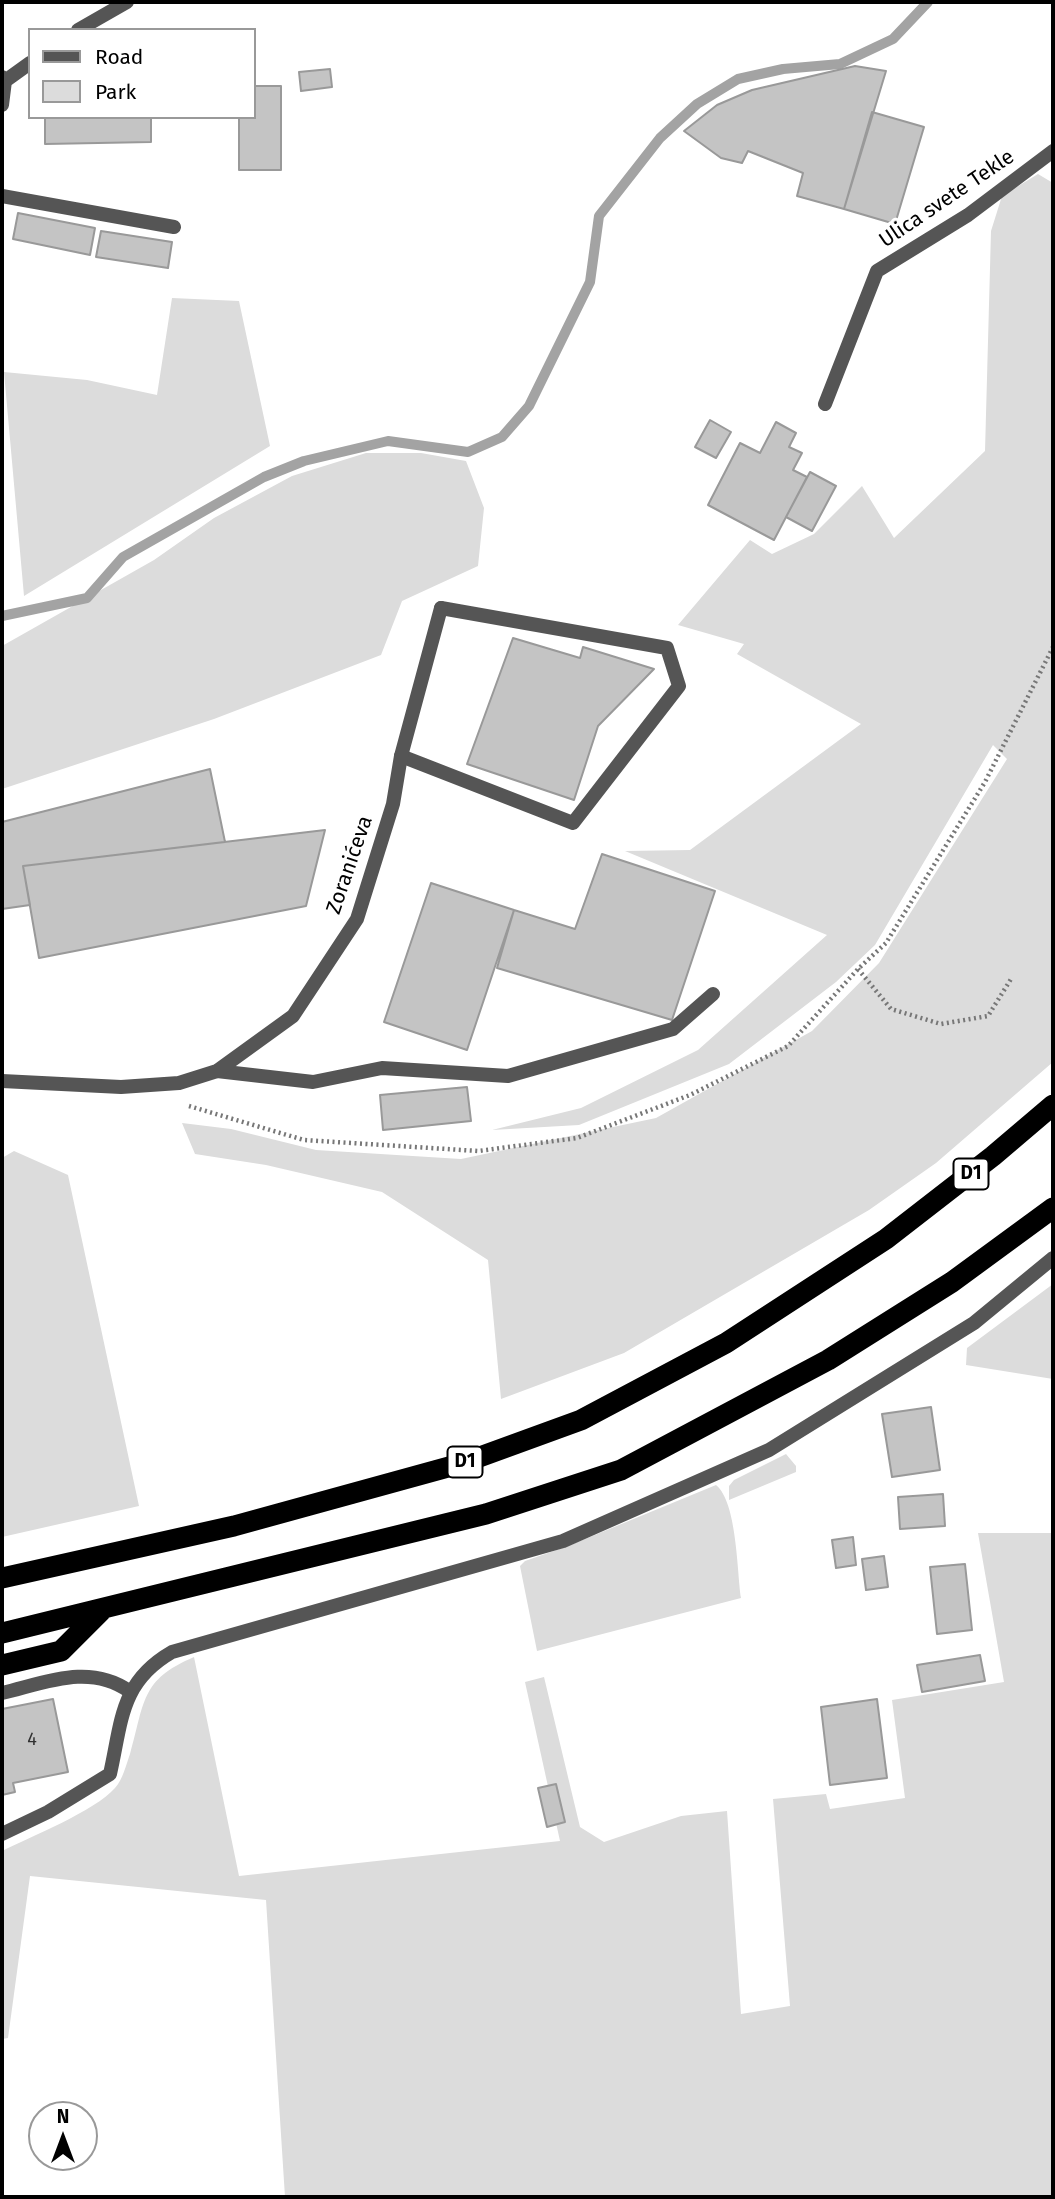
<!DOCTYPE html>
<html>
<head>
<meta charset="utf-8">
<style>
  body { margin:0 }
  #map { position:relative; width:1055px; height:2199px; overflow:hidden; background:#fff; font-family:"Fira Sans",sans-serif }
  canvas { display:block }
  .frame { position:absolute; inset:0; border:4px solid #000; pointer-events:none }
  .legend { position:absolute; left:28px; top:28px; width:228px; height:91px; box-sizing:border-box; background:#fff; border:2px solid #999; margin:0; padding:9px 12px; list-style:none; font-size:21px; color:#000 }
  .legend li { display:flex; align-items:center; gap:14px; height:35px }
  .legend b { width:35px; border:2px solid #999 }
  .north { position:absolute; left:28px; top:2101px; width:70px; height:70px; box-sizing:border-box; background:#fff; border:2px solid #999; border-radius:50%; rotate:0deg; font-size:19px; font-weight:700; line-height:28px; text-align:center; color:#000 }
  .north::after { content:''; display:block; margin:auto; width:24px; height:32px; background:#000; clip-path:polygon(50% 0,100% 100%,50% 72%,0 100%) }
</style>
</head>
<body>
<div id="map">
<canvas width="1055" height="2199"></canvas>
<div class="frame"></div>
<ul class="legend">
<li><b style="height:9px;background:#555"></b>Road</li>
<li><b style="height:19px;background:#dcdcdc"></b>Park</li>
</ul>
<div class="north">N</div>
</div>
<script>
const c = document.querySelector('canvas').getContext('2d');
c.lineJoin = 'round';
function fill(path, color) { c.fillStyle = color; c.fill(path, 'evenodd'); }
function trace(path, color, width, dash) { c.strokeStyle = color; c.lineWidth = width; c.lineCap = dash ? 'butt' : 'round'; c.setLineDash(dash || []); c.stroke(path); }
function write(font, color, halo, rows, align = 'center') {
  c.font = font + ' "Fira Sans",sans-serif'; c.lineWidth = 7; c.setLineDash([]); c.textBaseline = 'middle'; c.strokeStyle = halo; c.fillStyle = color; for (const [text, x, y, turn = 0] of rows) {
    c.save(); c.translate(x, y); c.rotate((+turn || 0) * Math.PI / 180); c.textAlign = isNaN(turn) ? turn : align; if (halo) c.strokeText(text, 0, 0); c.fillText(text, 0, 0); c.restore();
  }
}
const green = new Path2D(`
  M1038 174 1053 183V1062L936 1163 869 1210 624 1353 501 1399 488 1260 382 1192 266 1165 195 1154 182 1123 231 1129 316 1150 461 1159 656 1118 812 1031 879 963 1007 759 993 745 875 945 836 982 729 1064 579 1125 492 1130 581 1108 698 1050 827 935 625 851 690 850 861 724 737 654 744 644 678 625 750 540 772 554 814 534 862 486 894 538 985 451 991 231 1002 196Z
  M172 298 239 301 270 446 24 596 4 372 87 380 157 395Z
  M366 453H421L466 461 484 508 478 566 402 601 381 655 214 719 2 789V646L154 560 214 518 292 476Z
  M14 1151 68 1175 139 1506 2 1537V1158Z
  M1053 1284V1379L966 1365 967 1348Z
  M786 1454 796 1466V1472L729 1500V1486L734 1480Z
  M716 1485C737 1502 737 1571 741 1598L537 1651 520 1566 525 1561 568 1546Z
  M978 1533H1053V2197H285L266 1900 30 1876 8 2038 2 2039V1851C30 1837 95 1811 115 1788 123 1779 126 1765 130 1754 145 1702 140 1680 194 1657L239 1876 560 1841 525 1682 544 1677 580 1827 604 1842 681 1816 727 1811 741 2014 790 2006 773 1799 826 1794 830 1809 905 1798 892 1700 1004 1682Z`);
const stream = new Path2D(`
  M2 616 87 598 123 557 264 477 304 461 388 441 468 452 502 437 529 406 590 282 599 216 660 138 697 104 738 79 783 69 840 64 893 39 928 2`);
const building = new Path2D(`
  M855 66 886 71 844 209 797 196 803 173 748 151 742 163 721 158 684 131 717 105 752 90Z
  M330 69 332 87 301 91 299 72Z
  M254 86H281V170H239V117H254Z
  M872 112 924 127 895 224 844 209Z
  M45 117H151V142L45 144Z
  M18 213 95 228 90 255 13 239Z
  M101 231 172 242 168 268 96 257Z
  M710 420 731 432 716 458 695 447Z
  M776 422 796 433 789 447 802 453 793 470 807 477 774 540 708 505 740 443 760 453Z
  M810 472 836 486 812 531 786 517Z
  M513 638 580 658 583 647 654 669 598 726 574 800 467 764Z
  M210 769 225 842 23 866 30 905 2 909V822Z
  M325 830 306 906 39 958 23 866Z
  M602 854 715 891 672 1020 497 968 514 910 575 929Z
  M431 883 514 910 467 1050 384 1022Z
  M467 1087 471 1121 383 1130 380 1095Z
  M931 1407 940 1470 892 1477 882 1414Z
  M943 1494 945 1526 900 1529 898 1497Z
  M853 1537 856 1565 836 1568 832 1540Z
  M884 1556 888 1587 866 1590 862 1559Z
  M965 1564 972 1630 937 1634 930 1567Z
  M980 1655 985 1681 922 1692 917 1665Z
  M53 1699 68 1772 13 1783 15 1792 2 1795V1709Z
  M877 1699 887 1778 830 1785 821 1707Z
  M556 1784 565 1822 547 1827 538 1788Z`);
const path = new Path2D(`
  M858 969 891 1009 941 1024 988 1016 1011 979
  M189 1106 304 1140 478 1151 577 1138 690 1095 788 1046 858 969 886 943 985 782 1053 647`);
const lane = new Path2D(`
  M78 30 127 2
  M2 77 5 81 2 105
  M5 81 30 63
  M2 196 174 227
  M825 404 877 271 968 215 1053 151
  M401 756 573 823 679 686 667 648 441 608
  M217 1071 313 1082 382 1068 508 1076 673 1029 713 994
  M2 1693C45 1683 89 1663 129 1691`);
const street = new Path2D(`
  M2 1081 121 1087 179 1083 217 1071 293 1016 357 919 393 804 401 756 441 608
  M2 1834 48 1812 110 1774C122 1721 120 1682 172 1652L563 1541 769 1450 974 1323 1053 1258`);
const highway = new Path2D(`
  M2 1578 234 1526 463 1463 581 1420 726 1343 886 1239 993 1156 1053 1105
  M2 1633 486 1514 621 1470 828 1360 952 1282 1053 1208
  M2 1665 61 1651 101 1611`);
const numberNames = [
  ["4",32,1740]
];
const shields = [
  [971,1174,35],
  [465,1462,35]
];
const shieldNames = [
  ["D1",971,1174],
  ["D1",465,1462]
];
const streetNames = [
  ["Ulica svete Tekle",947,199,-34],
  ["Zoranićeva",350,865,-71]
];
fill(green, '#dcdcdc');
trace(stream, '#a3a3a3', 10);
fill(building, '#c4c4c4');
trace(building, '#999', 2);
trace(path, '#777', 4.5, [2, 3.5]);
trace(lane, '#555', 14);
trace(street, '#555', 14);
trace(highway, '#000', 21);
write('18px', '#313131', null, numberNames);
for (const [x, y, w] of shields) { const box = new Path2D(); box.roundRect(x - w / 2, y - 15.5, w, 31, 5); c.fillStyle = '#fff'; c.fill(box); trace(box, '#000', 2); }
write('bold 19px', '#000', null, shieldNames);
write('21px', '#000', '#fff', streetNames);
</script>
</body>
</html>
